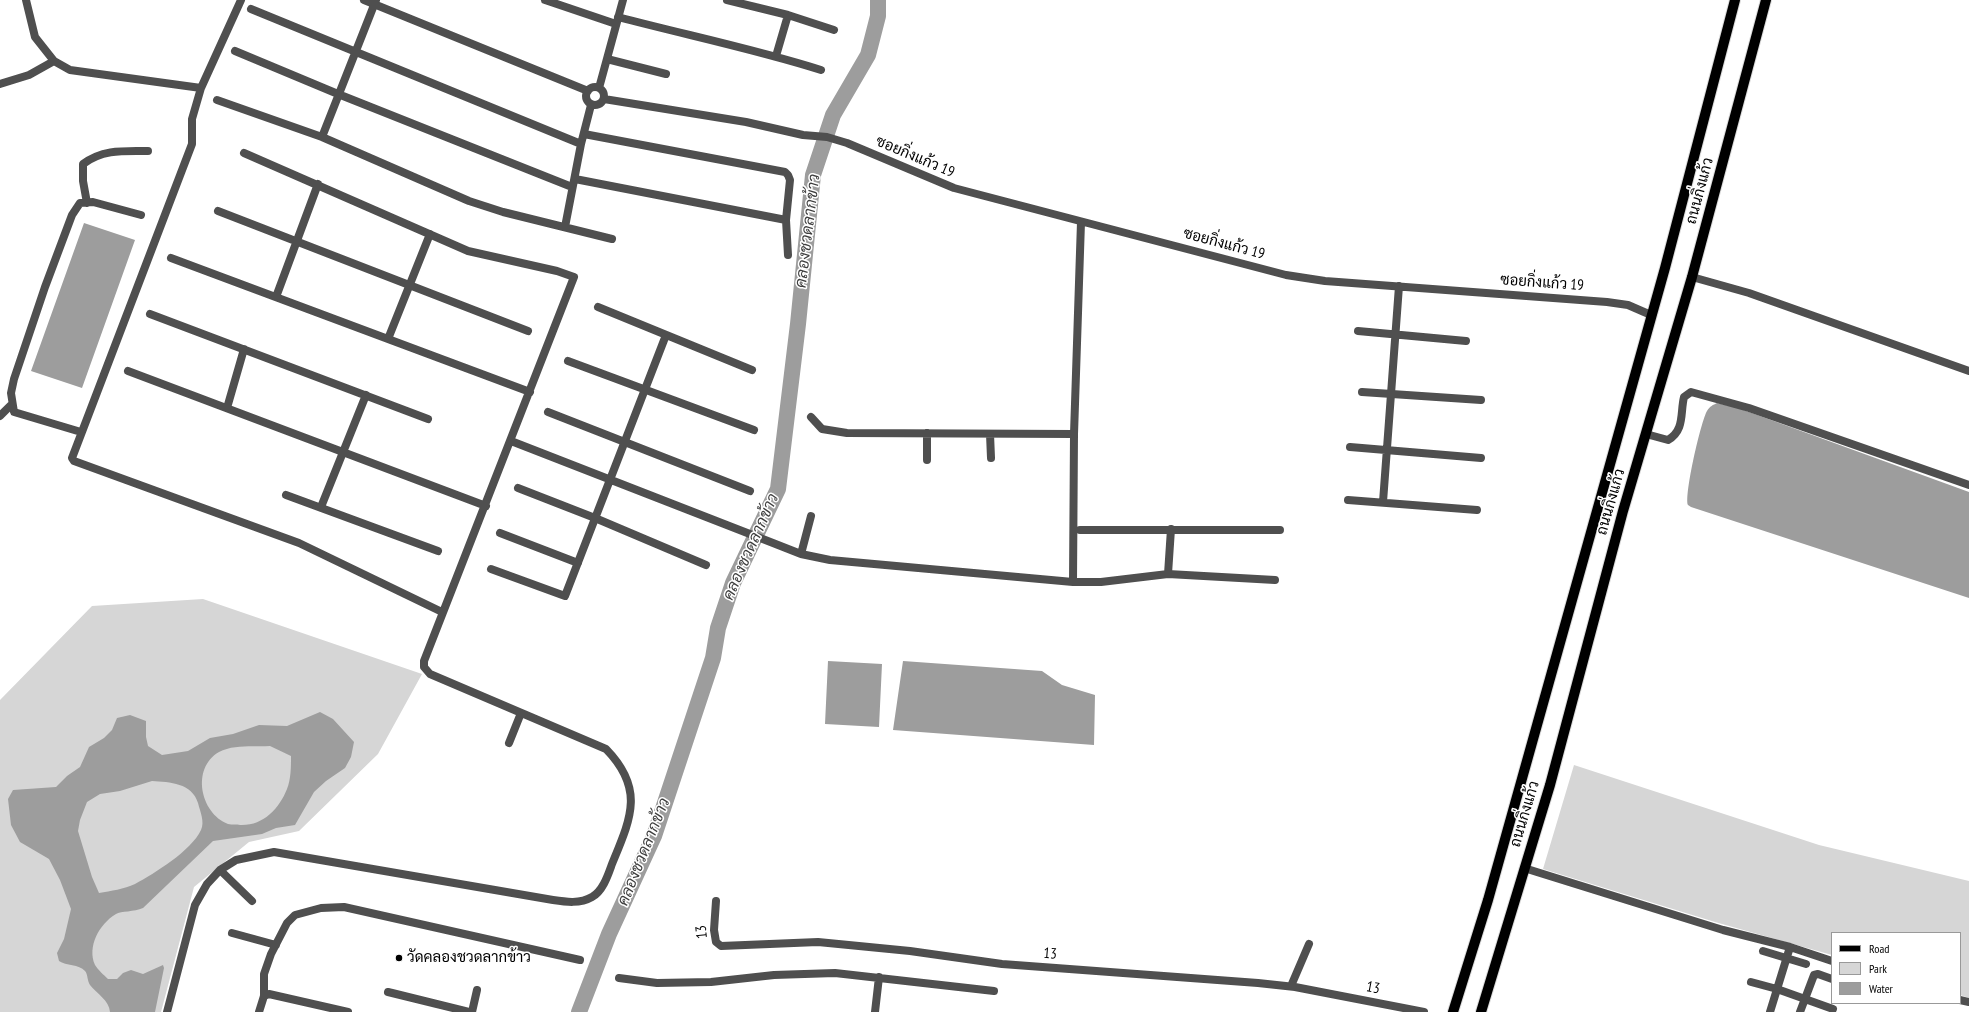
<!DOCTYPE html>
<html>
<head>
<meta charset="utf-8">
<style>
  body { margin:0 }
  #map { position:relative; width:1969px; height:1012px; overflow:hidden; background:#fff; font-family:"PT Sans Narrow",sans-serif }
  canvas { display:block }
  .legend { position:absolute; left:1831px; top:932px; width:130px; height:72px; box-sizing:border-box; background:#fff; border:1px solid #999; margin:0; padding:5px 7px; list-style:none; font-size:12px; color:#000 }
  .legend li { display:flex; align-items:center; gap:8px; height:20px }
  .legend b { width:20px; border:1px solid #999 }
</style>
</head>
<body>
<div id="map">
<canvas width="1969" height="1012"></canvas>
<ul class="legend">
<li><b style="height:5px;background:#000"></b>Road</li>
<li><b style="height:11px;background:#d6d6d6"></b>Park</li>
<li><b style="height:11px;background:#9d9d9d"></b>Water</li>
</ul>
</div>
<script>
const c = document.querySelector('canvas').getContext('2d');
c.lineJoin = 'round';
function fill(path, color) { c.fillStyle = color; c.fill(path, 'evenodd'); }
function trace(path, color, width, dash) { c.strokeStyle = color; c.lineWidth = width; c.lineCap = dash ? 'butt' : 'round'; c.setLineDash(dash || []); c.stroke(path); }
function write(font, color, halo, rows, align = 'center') {
  c.font = font + ' "PT Sans Narrow",Sarabun,sans-serif'; c.lineWidth = 3; c.setLineDash([]); c.textBaseline = 'middle'; c.strokeStyle = halo; c.fillStyle = color; for (const [text, x, y, turn = 0] of rows) {
    c.save(); c.translate(x, y); c.rotate((+turn || 0) * Math.PI / 180); c.textAlign = isNaN(turn) ? turn : align; if (halo) c.strokeText(text, 0, 0); c.fillText(text, 0, 0); c.restore();
  }
}
const green = new Path2D(`
  M203 599 422 674 378 754 299 831 249 842 194 887 161 1012H0V700L92 606Z
  M1574 765 1819 845 1969 881V998L1960 995V933H1832V955L1715 922 1543 869Z`);
const water = new Path2D(`
  M84 223 135 240 82 388 31 371Z
  M1717 403 1738 408 1969 492V598L1691 507 1688 505C1684 495 1701 421 1707 411 1710 406 1713 405 1717 403Z
  M828 661 882 664 879 727 825 724Z
  M903 661 1042 671 1062 685 1095 695 1094 745 893 730Z
  M320 712 333 719 354 742 351 757 345 768 326 781 314 792 295 825 276 828 262 834 213 841 143 908C134 912 121 911 116 914 99 924 87 947 95 965 98 970 104 975 108 979H117L123 973 131 970 143 974 163 965 164 968 155 1012H110C109 1000 97 994 90 985 87 981 88 974 85 971 79 964 66 966 59 961L57 953 64 939 71 909 60 880 49 859 20 842 11 825 8 799 13 790 56 787 67 776 80 767 89 747 104 738 112 730 117 718 130 715 146 721V737L148 746 162 755 188 751 210 738 233 734 259 725 287 726ZM270 746 291 756C291 767 291 779 287 789 279 809 263 826 240 825 237 824 232 825 228 824 200 813 191 768 219 752 234 744 254 747 270 746ZM152 781C170 782 192 783 198 803 200 811 205 822 201 830 191 851 155 873 135 884 124 889 111 891 99 893L92 877 78 831 80 820 87 802 100 794 120 791Z`);
const river = new Path2D(`
  M579 1012 609 934 654 836 713 658 718 628 733 583 778 489 798 324 813 175 833 115 868 55 878 16V0`);
const minor = new Path2D(`
  M26 0 35 37 54 61 70 70 201 88
  M241 0 201 88 192 119V144L72 458 74 461 299 543 442 612
  M364 0 588 91
  M545 0 616 24
  M727 0 788 15 834 30
  M251 9 581 144
  M618 17C686 35 755 49 821 70
  M235 51 338 94 572 187
  M776 56 788 15
  M607 59 666 74
  M0 84 29 75 54 61
  M586 96a9 9 0 1 1 18 0a9 9 0 1 1-18 0Z
  M599 88 623 0
  M604 99 746 122 803 135 827 137 847 143 954 188 1286 275 1325 281 1607 302 1628 305 1651 315
  M217 100 322 137 469 201 503 212 612 239
  M584 134 785 172 788 175 790 180 786 220 788 255
  M322 137 376 0
  M575 179 786 220
  M87 203 83 181V164C103 149 124 151 148 151
  M218 211 528 331
  M565 227 581 144 591 105
  M171 258 530 392
  M1692 277 1749 293 1969 371
  M276 297 318 184
  M598 307 752 370
  M150 314 428 419
  M1358 331 1466 341
  M388 339 430 234
  M568 361 754 430
  M128 371 486 506
  M1362 392 1481 400
  M227 408 244 349
  M548 412 750 491
  M0 416 12 404
  M811 417 822 429 847 433 1074 434
  M81 432 14 412 11 393 14 379 45 287 72 215 80 203 93 202 141 215
  M927 433V460
  M990 434 991 458
  M1646 434 1668 440C1685 430 1680 413 1684 397L1691 392 1749 408 1969 485
  M511 441 773 543 801 554 830 560 1073 582H1101L1168 574 1275 580
  M1350 447 1481 458
  M518 488 595 518 706 565
  M286 495 438 551
  M1348 500 1477 510
  M1383 502 1399 286
  M321 507 366 395
  M1080 530H1280
  M500 533 578 563
  M801 554 811 516
  M491 569 565 596 666 335
  M1168 574 1171 529
  M1073 582 1074 434 1081 222
  M509 743 521 713
  M1524 868 1723 930 1790 947 1832 961
  M220 870 252 901
  M716 901 714 930 716 942 721 946 818 942 910 951 1002 964 1258 983 1295 987 1424 1012
  M232 933 276 945
  M1763 951 1806 964
  M619 978 657 983 711 982 774 975 835 973 994 991
  M1751 982 1777 989 1833 1009
  M1291 986 1309 944
  M388 992 469 1012
  M264 996 269 994 348 1012
  M1960 1000 1969 1002
  M167 1012 195 905 207 884 220 870 236 860 274 852 553 900C566 902 580 904 592 897 603 891 608 875 612 864 631 818 645 789 606 749L430 674 424 667V661L574 277 557 271 468 251 244 153
  M259 1012 264 996V974L271 954 287 923 295 915 321 908 344 907 580 960
  M472 1012 477 990
  M875 1012 879 977
  M1770 1012 1790 947
  M1800 1012 1814 975 1818 974 1832 979`);
const primary = new Path2D(`
  M1453 1012 1488 900 1665 268 1735 0
  M1481 1012 1550 785 1623 511 1692 277 1766 0`);
const markers = [
  [399,958,4,"#000"]
];
const streetNames = [
  ["ซอยกิ่งแก้ว 19",915,157,23],
  ["ถนนกิ่งแก้ว",1700,191,-75],
  ["ซอยกิ่งแก้ว 19",1224,244,15],
  ["ซอยกิ่งแก้ว 19",1542,283,4],
  ["ถนนกิ่งแก้ว",1611,502,-74],
  ["ถนนกิ่งแก้ว",1525,814,-73],
  ["13",702,932,-96],
  ["13",1050,954,5],
  ["13",1373,988,11]
];
const poiNames = [
  ["วัดคลองชวดลากข้าว",407,958]
];
const waterNames = [
  ["คลองชวดลากข้าว",808,231,-83],
  ["คลองชวดลากข้าว",751,547,-66],
  ["คลองชวดลากข้าว",644,852,-68]
];
fill(green, '#d6d6d6');
fill(water, '#9d9d9d');
trace(river, '#9d9d9d', 16);
trace(primary, '#dbdbdb', 12);
trace(minor, '#4f4f4f', 8);
trace(primary, '#000', 10);
for (const [x, y, r, color] of markers) { const dot = new Path2D(); dot.arc(x, y, r, 0, 2 * Math.PI); c.fillStyle = color; c.fill(dot); trace(dot, '#fff', 1.5); }
write('15px', '#000', '#fff', streetNames);
write('15px', '#000', '#fff', poiNames, 'left');
write('italic 16px', '#3e3e3e', '#fff', waterNames);
</script>
</body>
</html>
